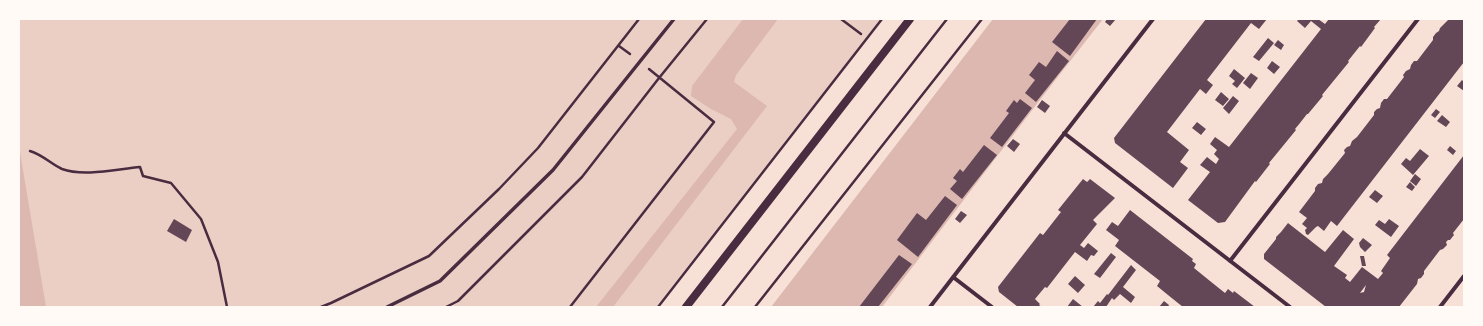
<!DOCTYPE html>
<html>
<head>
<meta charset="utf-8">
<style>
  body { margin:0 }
  #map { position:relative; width:1483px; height:326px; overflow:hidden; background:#f7e1d7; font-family:Cabin,sans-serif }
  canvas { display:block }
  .frame { position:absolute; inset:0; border:20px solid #fffaf5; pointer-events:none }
</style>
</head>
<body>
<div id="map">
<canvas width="1483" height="326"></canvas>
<div class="frame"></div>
</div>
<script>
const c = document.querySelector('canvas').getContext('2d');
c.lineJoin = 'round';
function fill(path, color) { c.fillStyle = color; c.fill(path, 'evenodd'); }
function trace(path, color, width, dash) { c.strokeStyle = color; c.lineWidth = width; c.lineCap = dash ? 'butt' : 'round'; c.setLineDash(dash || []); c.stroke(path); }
const green = new Path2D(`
  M19 19H882L793 131 656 307H19Z`);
const water = new Path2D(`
  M743 19H778L736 75 734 82 767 106 613 307H596L737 129 731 119 711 109 691 96 692 86Z
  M993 19H1103L1043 96 882 307H771Z
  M19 146 46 307H19Z`);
const building = new Path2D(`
  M1070 19H1097L1070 56 1052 42Z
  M1107 19H1116L1110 26 1105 22Z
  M1206 19H1267L1259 29 1251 23 1207 80 1213 85 1206 94 1200 89 1167 132 1189 150 1180 162 1188 168 1173 188 1115 143 1114 138Z
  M1299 19H1318L1325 24 1329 19H1381L1374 27 1375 28 1361 47 1360 46 1348 61 1349 62 1322 95 1323 96 1308 114H1307L1300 123 1295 129 1296 130 1269 163 1270 164 1256 182 1255 181 1225 222 1218 223 1188 200 1210 172 1200 165 1207 157 1216 164 1219 159 1214 154 1217 150 1210 144 1215 137 1229 147 1321 29 1311 21 1305 28 1297 21Z
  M1449 19H1464V62L1337 226 1331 221 1324 231 1318 226 1316 227 1308 235 1306 234 1305 230 1307 228 1302 224 1307 218 1299 212 1315 191V188L1318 184 1322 183 1323 179 1328 174 1345 153 1344 150 1347 147 1350 146 1352 141 1357 137 1374 115V112L1377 109 1380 108 1381 103 1384 99H1387L1404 77 1403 75 1406 71 1410 69 1411 65 1414 61H1417L1433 40V37L1436 33 1439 31 1440 28Z
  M1268 38 1274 43 1259 61 1253 57Z
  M1278 40 1284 45 1281 50 1274 45Z
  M1057 51 1069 61 1036 102 1025 93 1035 80 1029 75 1039 62 1046 67Z
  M1272 61 1280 67 1274 74 1267 68Z
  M1234 69 1245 78 1237 88 1232 84 1235 81 1229 76Z
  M1251 73 1258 78 1250 89 1243 83Z
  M1462 80 1464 82V91L1457 86Z
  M1221 92 1229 99 1223 106 1215 100Z
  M1233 96 1239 101 1229 114 1223 108Z
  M1020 99 1032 108 1002 147 990 138 1009 113 1006 111 1014 100 1017 103Z
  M1042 100 1050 106 1045 113 1037 107Z
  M1436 109 1440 112 1435 118 1431 115Z
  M1442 115 1450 122 1446 127 1437 121Z
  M1197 122 1206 129 1201 135 1192 128Z
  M1013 139 1020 144 1014 152 1007 146Z
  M984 145 997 155 962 199 950 189 957 181 953 178 960 169 963 172Z
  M1450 146 1456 151 1453 155 1447 150Z
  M1420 149 1429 156 1413 175 1401 164 1406 158 1410 161Z
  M1464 155V219L1453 233 1454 235 1450 240H1448L1446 242 1447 245 1443 249 1440 250 1424 271V274L1421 278 1418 279 1417 284 1399 307H1326L1264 259V254L1276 239V237L1281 232 1288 223 1325 252 1343 230 1354 239 1334 266 1347 275 1345 278 1350 282 1362 267 1378 279 1383 273 1381 271 1390 258 1387 255ZM1366 285 1364 292 1360 293Z
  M1415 174 1421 179 1416 186 1410 181Z
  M1083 179 1087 182 1090 179 1115 198 1093 220 1097 224 1080 245 1084 248 1088 243 1098 251 1094 256 1091 255 1087 261 1075 252 1047 288 1045 287 1035 299 1040 304 1039 305 1042 307H1018L999 292 998 287 1040 233 1043 235 1061 212 1058 210Z
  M1410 182 1415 187 1412 191 1406 187Z
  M1375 190 1383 196 1377 203 1369 197Z
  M945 196 957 205 918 257 897 240 917 213 926 220Z
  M1130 210 1193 259 1192 261 1196 264 1194 268 1210 281 1225 293 1228 289 1233 293 1234 291 1255 307H1183L1168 295 1157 286 1160 281 1115 246 1119 240 1106 230 1112 222 1118 226Z
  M961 211 967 215 960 223 955 219Z
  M174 219 192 230 186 242 167 231Z
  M1389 219 1399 226 1391 237 1375 225 1379 220 1385 224Z
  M1363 238 1372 245 1365 252 1360 247 1359 243Z
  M1111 253 1116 257 1100 278 1094 274Z
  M899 255 912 264 878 307H859Z
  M1360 256H1364L1366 266H1362Z
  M1131 265 1136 270 1123 287 1135 297 1131 303 1120 294 1114 300 1112 298 1106 307H1093L1098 301 1100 303 1107 294 1108 295Z
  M1075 276 1085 285 1078 293 1068 284Z
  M1073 299 1083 307H1067Z
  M1164 301 1169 305 1168 307H1159Z`);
const path = new Path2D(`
  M841 19 861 34
  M619 46 630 54
  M30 151C43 155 51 164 62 169 84 177 117 169 140 167L143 176 171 183 201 219 218 262 227 307
  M321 307 331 303 429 256 499 189 538 148 639 19
  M446 307 458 301 582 177 659 78 707 19
  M570 307 714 122 649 69
  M658 307 882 19
  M722 307 947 19
  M755 307 982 19`);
const pedestrian = new Path2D(`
  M387 307 440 281 553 170 674 19`);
const minor = new Path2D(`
  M1064 133 1290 307
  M1230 261 1418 19
  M953 277 992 307
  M930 307 1153 19
  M1440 307 1464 276`);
const secondary = new Path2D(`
  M686 307 910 19`);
fill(green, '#ebcfc5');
fill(water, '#dcb8b0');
fill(building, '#644757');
trace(path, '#4a2c40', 2.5);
trace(pedestrian, '#4a2c40', 3.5);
trace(minor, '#4a2c40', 4);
trace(secondary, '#4a2c40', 8);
</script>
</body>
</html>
